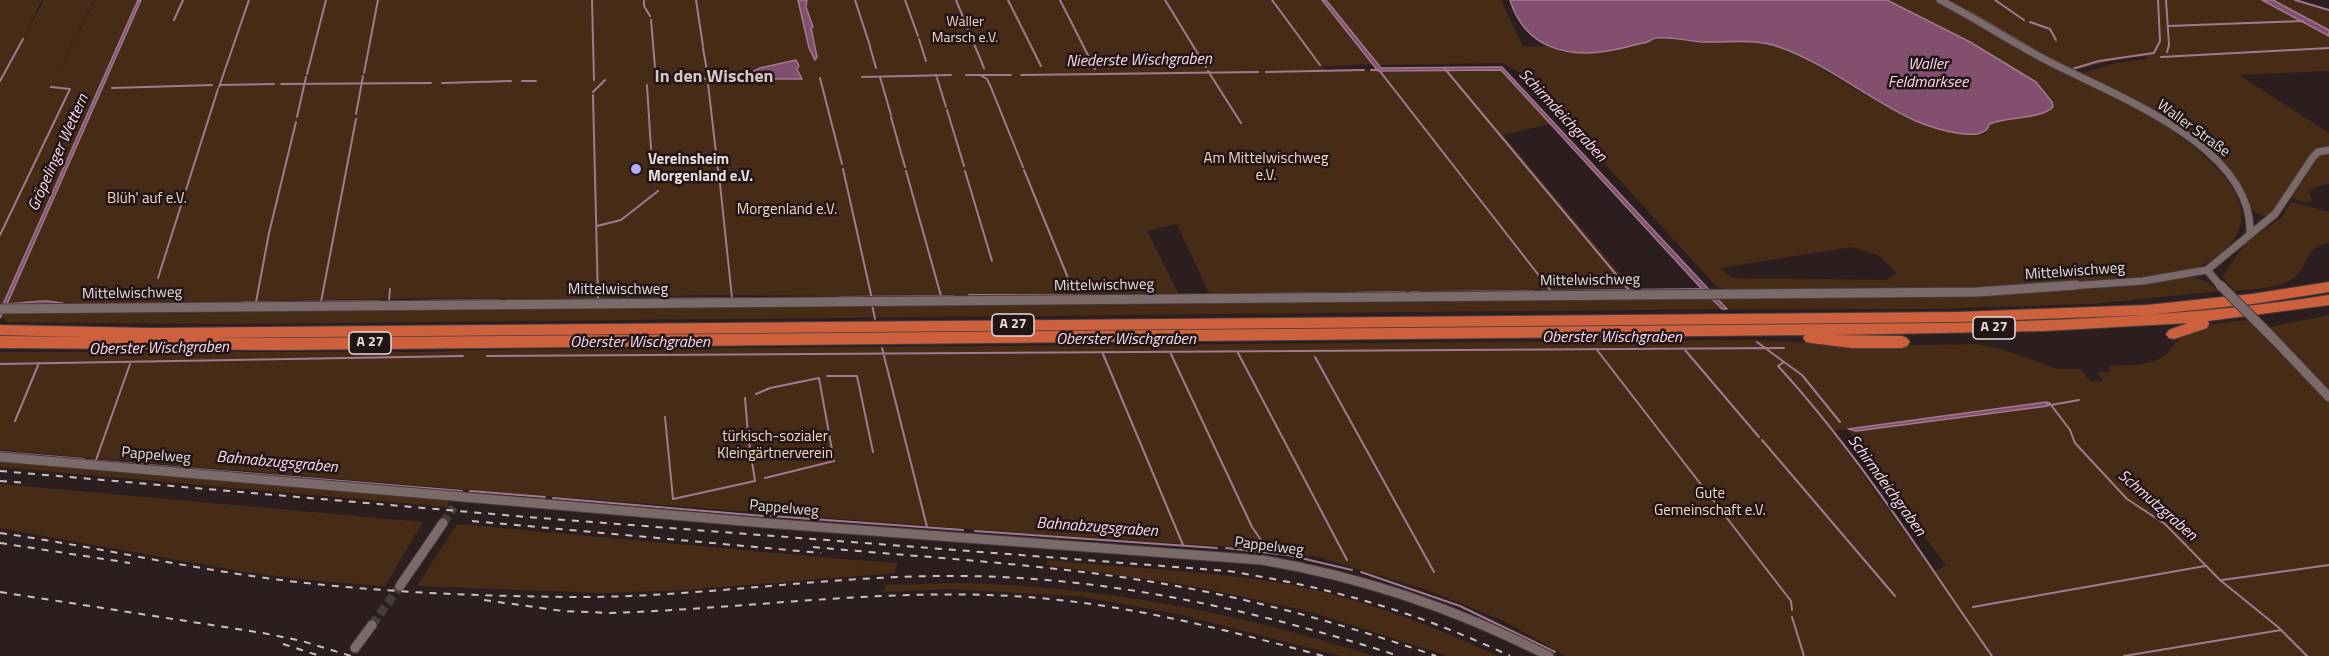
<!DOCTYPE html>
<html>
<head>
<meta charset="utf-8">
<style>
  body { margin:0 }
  canvas { display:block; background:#2c1e1e }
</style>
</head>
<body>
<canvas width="2329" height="656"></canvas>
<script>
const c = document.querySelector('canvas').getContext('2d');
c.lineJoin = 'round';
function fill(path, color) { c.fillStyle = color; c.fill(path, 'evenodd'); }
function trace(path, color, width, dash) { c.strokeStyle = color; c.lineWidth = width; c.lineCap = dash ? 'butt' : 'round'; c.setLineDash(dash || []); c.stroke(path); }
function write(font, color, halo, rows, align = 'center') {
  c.font = font + ' "Titillium Web",sans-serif'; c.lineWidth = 5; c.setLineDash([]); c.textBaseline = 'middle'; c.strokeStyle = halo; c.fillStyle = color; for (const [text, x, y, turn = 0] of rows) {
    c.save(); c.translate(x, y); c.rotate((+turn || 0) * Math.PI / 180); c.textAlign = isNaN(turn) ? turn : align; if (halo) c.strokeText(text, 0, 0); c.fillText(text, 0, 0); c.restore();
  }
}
const green = new Path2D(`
  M0 0H42L22 41 44 0H94L52 85 95 0H138L3 306H0Z
  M141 0H798L813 59V35L811 28 812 26 806 3 807 0H1322L1372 64 1323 66 1326 71 1501 69 1550 124 1503 135 1632 288 1485 290V294L1219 295 1209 293 1177 224 1147 231 1178 293 834 296 712 295 565 299 428 298 61 305C47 299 25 304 7 304ZM796 60 802 79H683L743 77 760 68Z
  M1326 0H1501L1523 47 1548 46 1562 52 1611 51 1660 38 1701 42H1754L1777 46C1838 70 1917 143 1985 134L1989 124 1996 121 2050 111 2042 87 2036 82 1970 42 1887 0C1902 0 1922 0 1936 0 1947 3 1958 11 1967 16 1993 30 2019 44 2045 58 2096 85 2329 193 2207 263 2179 278 2105 281 2071 283 1956 289 1842 290 1727 290L1716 286 1524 75 1503 63 1377 65ZM1851 247 1878 255 1897 273 1886 280 1732 278 1720 268Z
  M1943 0H2262L2329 36V71L2239 75 2329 133V149L2311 152 2273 211 2267 217 2256 213 2251 209 2246 195 2232 174 2208 149 2080 74 2116 63 2148 59 2146 56 2120 59 2070 71Z
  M2273 0H2291L2329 11V30Z
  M2329 152V184L2318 186 2308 191 2313 201C2306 202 2297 202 2292 196L2317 155Z
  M2291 202 2329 212V243C2302 248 2311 264 2295 277 2279 289 2254 289 2235 291L2222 277 2246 242 2281 218Z
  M2187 275 2207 282 2220 291 2092 304 1924 309H1727L1713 296 1975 294Z
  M1709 297 1722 309 224 324 5 322 4 318H0L3 311Z
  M2329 315V656H1566L1502 620 1427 590 1319 557 1263 549 1009 532 470 490 0 450V352H429L469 350 1753 340 1866 346 1976 344 1999 348 2057 369H2081L2091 382 2103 381 2097 372H2110L2109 366C2126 365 2154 367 2167 353 2175 345 2179 336 2190 331 2209 323 2230 322 2250 320L2259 329ZM2046 402 2050 403 2048 406 1849 431 1946 566 1933 572 1832 431Z
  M0 460 442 498 448 501 449 507 0 467Z
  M0 484 423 522 385 586 309 580 245 572 0 528Z
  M457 524 841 559 897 563 895 573 685 590 602 593 417 586Z
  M1048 560C1123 568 1199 570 1274 582 1353 595 1426 623 1498 656H1448L1311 612 1240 596 1181 584 1046 565Z
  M957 583C1099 586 1237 612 1373 656H1341L1178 614 1078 596 947 589 884 592 886 585Z`);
const water = new Path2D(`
  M138 0H141L7 304C16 304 45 300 48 301 54 302 56 303 63 303L6 306 0 318V311Z
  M798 0H807L806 7 813 27 811 28 817 57 815 60 809 48Z
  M1322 0H1326L1381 68 1502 67 1727 309H1722L1700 287 1501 70 1378 71Z
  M1510 0H1887L1970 42 2036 82 2052 102 2053 107C2040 120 2007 116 1989 124 1986 146 1930 127 1916 121 1869 100 1828 64 1779 47 1753 38 1728 43 1702 42 1687 41 1671 36 1656 38 1651 39 1649 42 1644 43 1634 45 1623 48 1613 50 1567 59 1525 48 1510 0Z
  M2262 0H2273L2329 30V36Z
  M796 60 799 66 797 69 802 79H683L743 77 760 68Z
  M2046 402 2050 403 2048 406 1856 431 1848 429Z`);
const stream = new Path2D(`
  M592 0 594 80
  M644 0V6L650 16
  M696 0 703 46
  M855 0 870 46
  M905 0 918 36
  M956 0 984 68
  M1008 0 1041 66
  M1060 0 1095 69
  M1165 0 1206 67
  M1272 0 1320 65
  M1995 0 2024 20
  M2166 0 2169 45 2167 52
  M2295 0 2329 10
  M1968 11 2033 49
  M174 20 183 0
  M651 20 656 79
  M2030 22 2050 29 2056 40
  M2168 26 2303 21
  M919 39 926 61
  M870 47 876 68
  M703 48 707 71
  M2161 57 2329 48
  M1445 69 1629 290
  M1371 70H1379L1551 291
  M2069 70 2099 61 2154 53 2160 41 2158 0
  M1208 71 1241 123
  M1266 72 1364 70
  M364 73 378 0
  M307 74 326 0
  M707 75 718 170
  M936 75 946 107
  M966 75H1011
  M980 75 987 79 990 85 1023 167
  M1021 75 1258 72
  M862 77 951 75
  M880 77 891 115
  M820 78 842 164
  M0 81 23 39
  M522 81H536
  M442 83 511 81
  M281 84 431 83
  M220 85 274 84
  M647 85 651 149
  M219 87 249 0
  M112 88 212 85
  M593 92 605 80
  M593 95 598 299
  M947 110 964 166
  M356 114 363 76
  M297 117 306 77
  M891 117 905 167
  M843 169 872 299
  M1024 170 1068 278
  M906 171 941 296
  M965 171 992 261
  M719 174 732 298
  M597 226 621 220 658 191
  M0 235 70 89 51 87
  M158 278 218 89
  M390 289 389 301H403
  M1542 291 1704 289
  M1411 292H1420
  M1432 292 1534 291
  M1341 293 1404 292
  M1256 294 1334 293
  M969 295H1090
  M840 297 954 296
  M622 299 765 298
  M507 300H541
  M568 300 616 299
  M410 301 498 300
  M244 302H280
  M256 302 269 233 296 122
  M286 302 380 301
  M321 302 356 119
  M872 304 875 319
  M1757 342 1784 362 1778 366C1859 454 1923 558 1992 656
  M882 348 927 527
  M1597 350 1791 601 1792 610
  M1685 350 1759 437
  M1170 352 1252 527 1270 553
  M1238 353 1347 560
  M1103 354 1183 545
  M487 356 1784 348
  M1315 357 1434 572
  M1784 362 1802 375 1840 422
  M0 364 463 356
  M827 376H857L873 452
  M756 394 770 388 819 378 834 461 765 478
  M745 398 748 434
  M2047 404 2051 405 2070 430 2075 443 2127 499 2165 524 2220 580 2278 627 2307 656
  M2051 405 2079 400
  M665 417 673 499 755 481 749 442
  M15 421 39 363
  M1762 440 1895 596
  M0 452 84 459
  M89 460 462 491
  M96 460 130 364
  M470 491 545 497
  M553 498 763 516
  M771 516 963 530
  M975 531 1217 548
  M1226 548 1288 555 1352 570
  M1361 572 1460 606 1555 652
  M2222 580 2329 565
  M1973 607 2205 566
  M1792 617 1804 656
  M2124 656 2281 630`);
const minorTunnel = new Path2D(`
  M443 523 454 507
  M372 625 400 586`);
const minorFar1 = new Path2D(`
  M1940 0C1977 19 2011 42 2048 61 2113 95 2253 145 2250 233
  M2207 270 2275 214 2313 157 2318 152 2329 150
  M2207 270 2218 283
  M2054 287 2143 281 2207 270`);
const minor = new Path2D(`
  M0 309 1978 292 2076 285
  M2272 337 2329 397
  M0 457 765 523 1262 560C1364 577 1457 609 1549 656
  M400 586 443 523
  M355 648 372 625`);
const motorway = new Path2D(`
  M2329 282V292L2252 304 2147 315 1958 322 206 338H279L1949 323C2077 320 2203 315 2329 295V305L2208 321 2209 324 2207 328 2174 339 2169 338 2166 334 2169 330 2188 323 2044 331 1832 335 1902 336 1907 338 1910 342 1907 346 1902 348H1852L1811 343 1806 342 1803 338 1805 335 279 350 0 348V336L83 337 0 335V325L151 328 1958 312 2147 305 2252 294Z`);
const rail = new Path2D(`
  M0 471 527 517 1228 571C1329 587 1418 612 1510 656
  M0 481 26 483
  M472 521 821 553
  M0 533C91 546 182 567 273 579 372 592 472 596 571 597 694 598 816 577 939 576 1097 574 1249 608 1399 656
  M0 543 130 563
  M813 547C930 558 1049 564 1165 584 1257 600 1347 625 1436 656
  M0 592 263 633 302 641 351 656
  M484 600 563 611 610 613C736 609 862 591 988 595 1102 598 1213 626 1323 656
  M283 644 320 656`);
const minorBridgeFar1 = new Path2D(`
  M2218 283 2222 287`);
const minorBridge = new Path2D(`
  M2220 285 2272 337`);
const markers = [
  [636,169,6,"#b3adf9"]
];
const farParknames = [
  ["Waller",965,23],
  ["Marsch e.V.",965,39]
];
const shields = [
  [1013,325,42],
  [1994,328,42],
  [370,343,42]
];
const shieldNames = [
  ["A 27",1013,325],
  ["A 27",1994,328],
  ["A 27",370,343]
];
const streetNames = [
  ["Waller Straße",2193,129,36],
  ["Mittelwischweg",2075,272,-4],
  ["Mittelwischweg",1590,281,-1],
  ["Mittelwischweg",1104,286,-1],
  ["Mittelwischweg",618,290],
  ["Mittelwischweg",132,294,-1],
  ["Pappelweg",156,456,5],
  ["Pappelweg",784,509,5],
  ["Pappelweg",1269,547,7]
];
const parkNames = [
  ["Am Mittelwischweg",1266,159],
  ["e.V.",1266,176],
  ["Blüh' auf e.V.",147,199],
  ["Morgenland e.V.",787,210],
  ["türkisch-sozialer",775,437],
  ["Kleingärtnerverein",775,454],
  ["Gute",1710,494],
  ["Gemeinschaft e.V.",1710,511]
];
const poiNames = [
  ["Vereinsheim",648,160],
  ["Morgenland e.V.",648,177]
];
const waterNames = [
  ["Niederste Wischgraben",1139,61,-1],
  ["Waller",1928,65],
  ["Feldmarksee",1928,83],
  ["Schirmdeichgraben",1562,116,47],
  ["Gröpelinger Wettern",59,153,-66],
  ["Oberster Wischgraben",1612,338],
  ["Oberster Wischgraben",1126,340],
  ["Oberster Wischgraben",640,343],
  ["Oberster Wischgraben",159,349,-1],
  ["Bahnabzugsgraben",277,463,5],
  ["Schirmdeichgraben",1886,486,54],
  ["Schmutzgraben",2157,506,41],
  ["Bahnabzugsgraben",1097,528,4]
];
const quarterNames = [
  ["In den Wischen",714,78]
];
fill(green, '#462b17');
fill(water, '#834f6f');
trace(water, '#a17a90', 1.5);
trace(stream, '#a17a90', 2);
trace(minorTunnel, '#483b3b', 9, [9, 4.5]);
trace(minorFar1, '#473b3b', 9);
trace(minor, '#473b3b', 11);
trace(motorway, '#473b3b', 2);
trace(minorFar1, '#7c6a6a', 7);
trace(minor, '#7c6a6a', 9);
fill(motorway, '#cd613e');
trace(rail, '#cac0c0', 2, [7, 7]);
trace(minorBridgeFar1, '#473b3b', 9, []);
trace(minorBridge, '#473b3b', 11, []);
trace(minorBridgeFar1, '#7c6a6a', 7);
trace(minorBridge, '#7c6a6a', 9);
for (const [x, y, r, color] of markers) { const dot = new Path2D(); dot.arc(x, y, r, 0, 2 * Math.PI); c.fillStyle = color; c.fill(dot); trace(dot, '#221515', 2); }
write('14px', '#f5d5c0', '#221515', farParknames);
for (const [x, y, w] of shields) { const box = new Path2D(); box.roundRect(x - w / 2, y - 11, w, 22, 4.5); c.fillStyle = '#221515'; c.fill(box); trace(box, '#e7dddd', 1.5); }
write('bold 14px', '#e7dddd', null, shieldNames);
write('15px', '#e7dddd', '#221515', streetNames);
write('15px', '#f5d5c0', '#221515', parkNames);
write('bold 15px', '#e7dddd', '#221515', poiNames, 'left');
write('italic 16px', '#fad8ec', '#221515', waterNames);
write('bold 18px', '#d8c4c3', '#221515', quarterNames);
</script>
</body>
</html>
